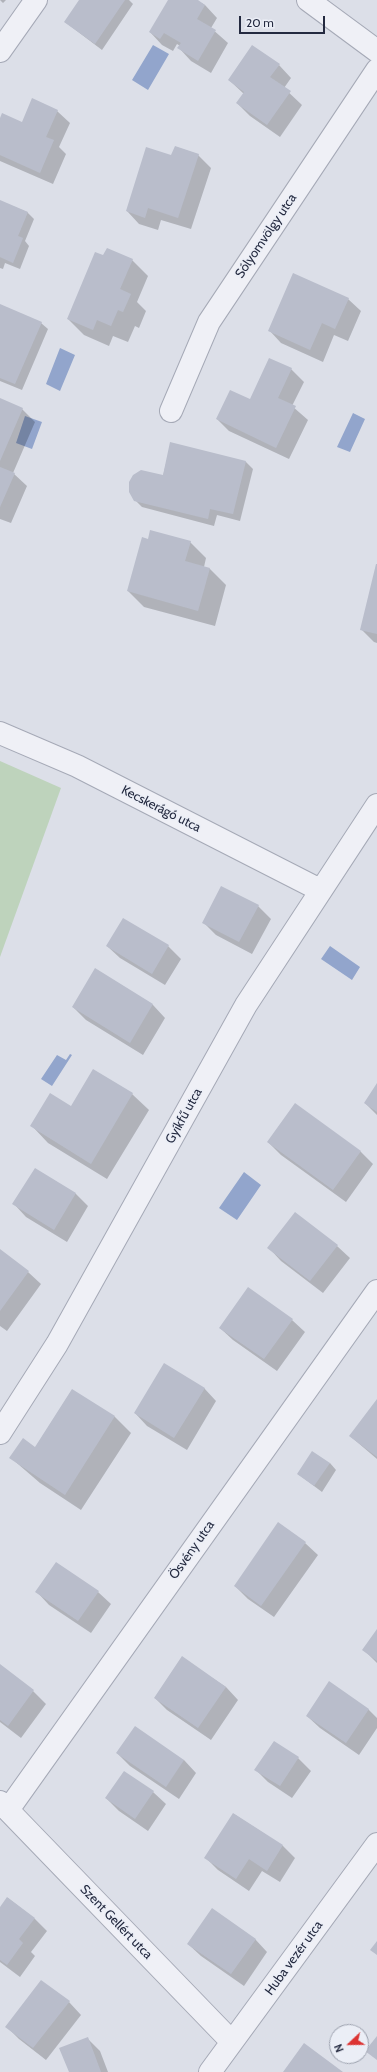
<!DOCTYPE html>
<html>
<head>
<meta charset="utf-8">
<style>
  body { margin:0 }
  #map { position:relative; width:377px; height:2072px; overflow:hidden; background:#dcdfe8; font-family:Cabin,sans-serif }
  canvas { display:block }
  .north { position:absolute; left:329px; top:2024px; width:40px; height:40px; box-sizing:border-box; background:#ebeef6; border:1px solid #9ba0ad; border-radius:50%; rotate:248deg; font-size:11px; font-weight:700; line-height:16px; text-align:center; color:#242a40 }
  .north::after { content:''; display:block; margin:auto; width:14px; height:18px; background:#dc3332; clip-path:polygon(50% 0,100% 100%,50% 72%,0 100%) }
  .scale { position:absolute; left:239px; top:16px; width:86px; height:18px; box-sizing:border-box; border:2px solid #242a40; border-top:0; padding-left:5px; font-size:12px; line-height:14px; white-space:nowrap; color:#242a40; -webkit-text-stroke:3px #ebeef6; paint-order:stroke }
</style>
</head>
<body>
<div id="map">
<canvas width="377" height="2072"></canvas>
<div class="north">N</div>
<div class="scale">20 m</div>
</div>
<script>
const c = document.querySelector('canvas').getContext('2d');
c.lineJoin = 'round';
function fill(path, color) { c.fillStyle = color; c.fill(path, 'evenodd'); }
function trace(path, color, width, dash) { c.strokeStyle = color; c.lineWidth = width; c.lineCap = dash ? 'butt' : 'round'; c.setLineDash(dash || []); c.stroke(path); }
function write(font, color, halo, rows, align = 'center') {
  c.font = font + ' Cabin,sans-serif'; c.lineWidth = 3; c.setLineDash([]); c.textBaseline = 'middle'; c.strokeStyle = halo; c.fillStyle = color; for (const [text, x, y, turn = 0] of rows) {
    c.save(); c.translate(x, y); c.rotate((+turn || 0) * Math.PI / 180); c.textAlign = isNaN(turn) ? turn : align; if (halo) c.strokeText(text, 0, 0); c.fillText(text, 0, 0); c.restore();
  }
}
const green = new Path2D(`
  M0 761 61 788 0 957Z`);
const water = new Path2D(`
  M153 45 169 54 148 90 132 80Z
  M60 348 75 355 60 391 46 384Z
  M353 413 365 419 350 452 337 447Z
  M25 416 42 422 32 449 16 443Z
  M330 946 360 967 352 980 321 959Z
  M70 1054 72 1055 52 1086 41 1079 57 1055 66 1060Z
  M244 1172 261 1185 237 1220 219 1208Z`);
const shadow = new Path2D(`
  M0 0H6L3 3Z
  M80 0H129L133 4 102 50 65 22Z
  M169 0H196L205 5 217 18 211 28 228 43 211 73 191 61 179 48 180 46 177 44 173 51 162 45 150 32Z
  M279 65 291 78 284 88 302 105 280 137 250 116 237 103 244 94 229 80Z
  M57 111 70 123 59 147 66 154 53 184 0 161V120L22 123Z
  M198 155 211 168 191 229 161 220 158 230 139 224 127 211 172 156Z
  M0 201 27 212 34 219 25 241 29 246 20 269 5 263 3 269 0 268Z
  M104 257 132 260 148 276 137 302 146 311 139 328 135 326 128 342 113 336 109 346 84 335 68 319Z
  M348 299 361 311 348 341 334 335 323 362 281 343 269 330Z
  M0 305 41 323 48 329 22 390 0 381Z
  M291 369 304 382 292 406 308 420 289 459 229 431 217 419 250 400Z
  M0 400 22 409 35 422 13 473 27 486 11 523 0 519Z
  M171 443 246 462 253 469 240 521 217 515 214 526 142 507 135 500 163 476Z
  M148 540 190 542 206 558 204 567 210 569 226 585 215 626 144 607 128 591Z
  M377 566V643L374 642 361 629Z
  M258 906 271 919 252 954 216 935 203 922Z
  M107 946H168L181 959 165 985 120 958Z
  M96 970 153 1005 165 1018 143 1055 86 1020 73 1007Z
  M94 1071 132 1094 149 1110 107 1179 48 1143 32 1126 72 1108Z
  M377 1085V1115L365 1103Z
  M295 1104 361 1152 373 1164 346 1202 281 1155 268 1142Z
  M35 1169 76 1194 88 1206 67 1242 26 1217 14 1204Z
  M337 1246 350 1258 323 1293 281 1261 269 1248Z
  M0 1251 28 1272 41 1284 7 1331 0 1326Z
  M292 1320 305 1332 277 1371 233 1340 220 1328Z
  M204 1388 216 1401 187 1450 147 1426 135 1413Z
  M72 1390 115 1417 131 1433 81 1510 40 1483 11 1458 35 1448Z
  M377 1401V1459L350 1436Z
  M330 1463 336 1470 322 1492 298 1474Z
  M305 1543 318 1555 274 1617 248 1599 235 1586Z
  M37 1592H98L111 1604 91 1633 49 1605Z
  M377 1631V1663L364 1650Z
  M182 1658 226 1687 238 1700 211 1740 167 1710 155 1698Z
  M0 1666 33 1691 46 1704 21 1738 0 1722Z
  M368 1709 377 1718V1728L359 1755 320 1728 307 1716Z
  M117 1753 184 1760 196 1773 179 1799 130 1766Z
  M298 1758 311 1771 292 1798 268 1782 256 1770Z
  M153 1792 166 1804 148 1831 119 1811 106 1798Z
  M234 1814 283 1846 295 1858 280 1882 262 1871 249 1891 218 1870 206 1858Z
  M8 1898 35 1919 47 1931 31 1952 35 1956 20 1977 0 1962V1908Z
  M255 1939 267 1952 244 1986 201 1956 188 1944Z
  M69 2002 81 2015 46 2060 19 2039 6 2026Z
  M87 2038 100 2051 108 2072H70Z`);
const building = new Path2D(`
  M79 0H125L95 44 64 22Z
  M168 0H198L205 5 197 19 216 30 198 61 177 48 181 43 164 33 160 39 149 32Z
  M252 45 280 64 270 77 291 91 267 125 236 103 244 92 228 80Z
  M32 98 58 110 46 137 54 140 40 173 0 155V118L2 113 22 122Z
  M175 146 199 154 178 218 148 208 145 218 126 211 146 147 171 155Z
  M0 200 28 212 18 236 23 238 13 263 0 257Z
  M107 248 133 259 120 289 131 294 123 312 118 310 111 326 97 320 93 330 67 319 95 252 103 255Z
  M293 273 349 298 335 329 322 323 310 350 268 331Z
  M0 304 42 322 15 384 0 378Z
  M269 358 292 368 278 398 296 406 276 448 216 419 230 390 250 399Z
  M0 398 23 408 0 461Z
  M170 442 246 461 233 514 210 509 208 519 134 501 129 492V482L133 475 141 470 163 475Z
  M0 467 15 473 0 507Z
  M150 530 191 541 185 561 210 568 198 611 127 591 142 537 148 539Z
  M376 564H377V634L360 630Z
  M221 886 259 905 239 942 202 923Z
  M123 918 169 945 152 974 106 946Z
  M95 968 153 1004 130 1043 72 1007Z
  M93 1069 133 1093 91 1164 30 1126 50 1093 71 1106Z
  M377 1083V1112L364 1103Z
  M295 1103 361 1151 333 1190 267 1142Z
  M35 1168 76 1193 54 1230 12 1204Z
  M295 1212 338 1245 310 1281 267 1248Z
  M0 1249 29 1271 0 1311Z
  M248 1287 293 1319 264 1359 219 1328Z
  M164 1363 205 1388 174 1438 134 1413Z
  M72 1389 115 1416 65 1495 9 1458 23 1438 35 1447Z
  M377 1399V1457L349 1436Z
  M312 1451 330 1463 314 1486 297 1474Z
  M278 1522 306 1542 261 1606 234 1586Z
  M56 1562 99 1591 78 1621 35 1592Z
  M377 1629V1661L362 1650Z
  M182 1656 226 1687 198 1728 154 1698Z
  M0 1664 34 1690 8 1726 0 1720Z
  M329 1681 369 1709 346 1743 306 1716Z
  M135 1726 184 1760 166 1787 116 1753Z
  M274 1741 299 1757 280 1786 254 1770Z
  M124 1771 154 1791 135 1819 105 1798Z
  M233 1813 283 1845 267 1871 249 1859 236 1879 204 1858Z
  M7 1897 35 1918 19 1939 23 1943 7 1965 0 1960V1907Z
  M212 1908 256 1939 231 1974 187 1944Z
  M377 1941V1955L370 1950Z
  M41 1980 70 2001 33 2048 5 2027Z
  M377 2036V2060L365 2051Z
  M88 2037 101 2072H69L59 2048Z
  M304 2043 343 2072H283Z`);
const street = new Path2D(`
  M308 0 377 51
  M0 51 36 0
  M171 411 209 322 377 70
  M0 733 77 766 320 890
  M0 1433 57 1344 246 1005 377 805
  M0 1802 232 2042
  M8 1810 377 1291
  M210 2072 377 1844`);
const streetNames = [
  ["Sólyomvölgy utca",266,236,-56],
  ["Kecskerágó utca",161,809,27],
  ["Gyíkfű utca",184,1116,-61],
  ["Ösvény utca",192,1550,-55],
  ["Szent Gellért utca",116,1922,46],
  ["Huba vezér utca",294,1958,-54]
];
fill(green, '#bed3bc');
fill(water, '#92a5cc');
fill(shadow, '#0003');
fill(building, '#b9bdcb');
trace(street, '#a5a9b6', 24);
trace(street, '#eff0f6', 22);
write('13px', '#242a40', '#ebeef6', streetNames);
</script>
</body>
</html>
